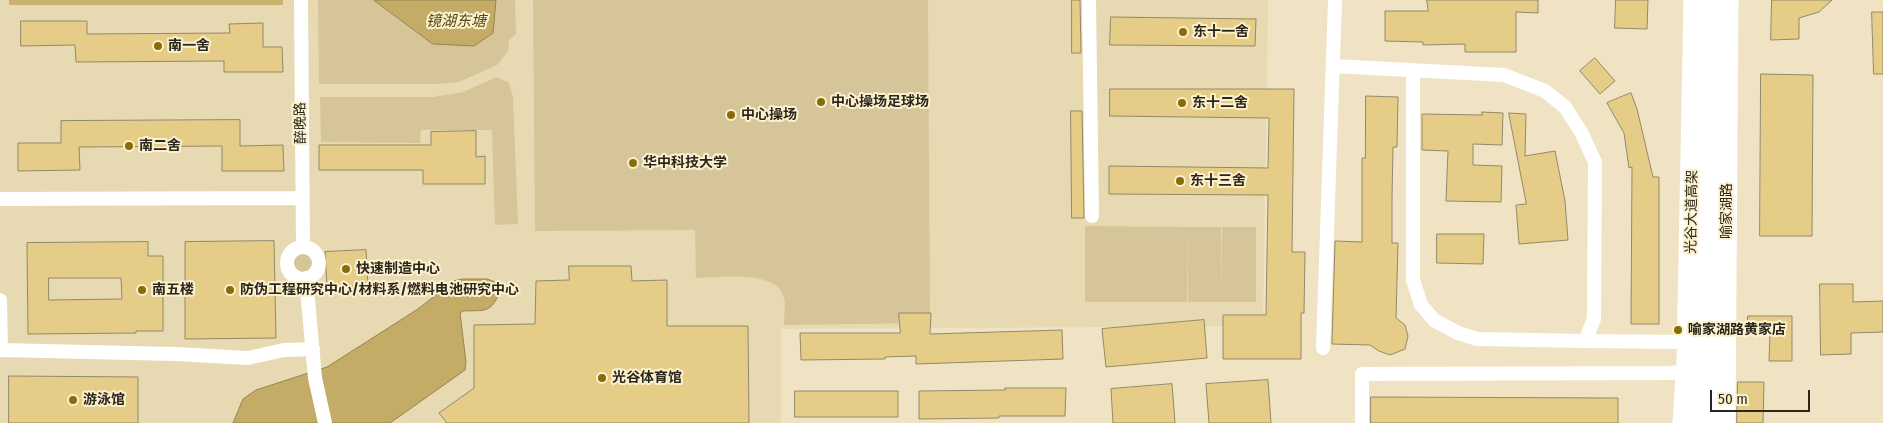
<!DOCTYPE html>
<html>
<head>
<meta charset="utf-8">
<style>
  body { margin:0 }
  #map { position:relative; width:1883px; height:423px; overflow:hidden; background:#efe3c3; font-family:"Fira Sans Condensed",sans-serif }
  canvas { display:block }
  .scale { position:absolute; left:1710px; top:390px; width:100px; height:22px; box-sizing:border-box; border:2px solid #2b261a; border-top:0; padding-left:6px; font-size:15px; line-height:18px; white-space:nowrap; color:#2b261a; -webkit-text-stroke:4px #fcf1cf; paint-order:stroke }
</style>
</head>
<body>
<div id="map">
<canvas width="1883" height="423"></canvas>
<div class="scale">50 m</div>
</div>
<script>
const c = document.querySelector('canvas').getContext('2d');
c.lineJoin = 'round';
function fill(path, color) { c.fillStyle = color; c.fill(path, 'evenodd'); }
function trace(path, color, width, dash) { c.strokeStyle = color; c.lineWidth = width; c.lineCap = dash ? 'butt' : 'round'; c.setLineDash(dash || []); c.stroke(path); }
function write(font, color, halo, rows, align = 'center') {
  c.font = font + ' "Fira Sans Condensed","Noto Sans SC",sans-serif'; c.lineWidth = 4; c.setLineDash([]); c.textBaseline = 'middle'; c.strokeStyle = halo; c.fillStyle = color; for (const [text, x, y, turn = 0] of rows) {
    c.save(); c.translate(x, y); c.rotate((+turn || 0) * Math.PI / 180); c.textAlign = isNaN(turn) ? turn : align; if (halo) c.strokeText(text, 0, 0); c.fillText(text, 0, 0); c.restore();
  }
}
const built = new Path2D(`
  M0 0H1268L1263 326 781 329V423H0Z`);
const green = new Path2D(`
  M318 0H374L433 44 474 46 493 33 496 0H515L516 34 509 40 508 51 497 65 459 82 438 84H319Z
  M533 0H928L930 323 784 325C784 316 786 304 784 297 775 269 719 278 696 278L695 230 535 231Z
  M497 77 509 83 513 98 518 224 495 225 492 130H421L420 143 321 142 320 97H433L463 92Z
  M1085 226 1187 227V302H1085Z
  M1187 227H1221L1222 302H1188Z
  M1222 227H1256V302H1222Z
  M294 263a9 9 0 1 1 18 0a9 9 0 1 1-18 0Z`);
const forest = new Path2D(`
  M9 0H283V5H9Z`);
const water = new Path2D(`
  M374 0H496L493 33 474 46 433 44Z
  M463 279H487L495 282 500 291C491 314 485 310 463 311L460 313 466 362 465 370 390 423H233L243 399 256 390 327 367 418 309 446 287 454 281Z`);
const building = new Path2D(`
  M1072 0H1080L1081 53H1072Z
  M1427 0H1538V13L1516 12V52H1465V44L1423 45V42L1385 41V11H1428Z
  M1616 0H1648L1647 29 1615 28Z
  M1772 0H1832L1819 12 1799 18V39L1771 40Z
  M1872 12H1883V74H1874Z
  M1111 17 1256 19 1255 46 1110 45Z
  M21 21H87V34L230 33 229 24 263 23V47H282L283 72H224V61L76 62 75 45 21 46Z
  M1595 58 1615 81 1600 94 1580 71Z
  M1761 74 1813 75 1812 236H1760Z
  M1110 89H1294L1292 252H1305L1304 313H1301V359H1223V315H1266L1268 195 1109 194V166L1268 168 1269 118 1110 116Z
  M1631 93 1637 109 1653 177H1659V324H1631L1632 167 1629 168 1624 133 1607 103Z
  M1366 96 1398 97 1397 147H1393L1392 198V243H1398L1396 318 1405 325 1408 336 1405 349 1390 355 1379 351 1370 345 1332 344 1335 241 1362 242V158H1365Z
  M1071 111H1082L1084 218H1072Z
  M1482 112 1503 113 1502 145 1473 144V165L1502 166 1501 202 1446 201 1448 151 1422 150V114L1482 115Z
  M1509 113 1526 114 1525 156 1555 151 1565 201 1568 240 1519 244 1516 205 1526 204Z
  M240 120V146L283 145 284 171H222V146L79 147 80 170 18 171V143H61V121Z
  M476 131V157L485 156V184H423V170H319V145H431V132Z
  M1437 234H1484L1483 264 1437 263Z
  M274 241 276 338 185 339V242Z
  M148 242V256H163V331H136V333L28 334 27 243ZM49 278H121L122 299 49 300Z
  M366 250 368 285 327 288 325 252Z
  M569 266H631L632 281 667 280V326H748L749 423H447L439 413 474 388V325L535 324 536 281 569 280Z
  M1820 284H1853V302L1883 301V332L1851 333V354L1821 355Z
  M899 313H931L930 334 1062 330 1063 359 916 364V356L885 357V359L801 360 800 333H900Z
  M1748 316H1792V361H1769L1770 334H1748Z
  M1204 320 1207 358 1106 367 1102 329Z
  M9 376 138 377V423H9Z
  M1268 380 1271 423H1209L1206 384Z
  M1738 382H1764L1763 423H1737Z
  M1172 384 1175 423H1113L1111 389Z
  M1005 388H1066L1065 416H999V418L919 419V391L1005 390Z
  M795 391H898V417H795Z
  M1371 397 1618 398V423H1371Z`);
const street = new Path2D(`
  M301 0 303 247
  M1089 0 1092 216
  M1333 66 1504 75 1545 91 1565 107 1581 132 1595 162 1594 319 1585 341 1477 339 1458 333 1434 320 1421 305 1413 280V71
  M0 199 303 198
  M287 263a16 16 0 1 1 32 0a16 16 0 1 1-32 0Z
  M306 278 315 378 325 423
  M0 300 1 350 175 354 248 358 284 350 313 349
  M1585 341 1684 342
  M1323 348 1335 0
  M1362 423V374L1670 373 1684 372`);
const secondary = new Path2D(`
  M1726 423 1729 0`);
const highway = new Path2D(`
  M1685 423 1689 360 1696 0
  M1710 423 1709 359 1716 0`);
const markers = [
  [1183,32,5,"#876c0a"],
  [158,46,5,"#876c0a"],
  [821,102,5,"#876c0a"],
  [1182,103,5,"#876c0a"],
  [731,115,5,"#876c0a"],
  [129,146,5,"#876c0a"],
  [633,163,5,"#876c0a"],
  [1180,181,5,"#876c0a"],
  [346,269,5,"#876c0a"],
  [142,290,5,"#876c0a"],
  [230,290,5,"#876c0a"],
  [1678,330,5,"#876c0a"],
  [602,378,5,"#876c0a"],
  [73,400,5,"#876c0a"]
];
const poiNames = [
  ["东十一舍",1193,32],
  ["南一舍",168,46],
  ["中心操场足球场",831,102],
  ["东十二舍",1192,103],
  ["中心操场",741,115],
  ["南二舍",139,146],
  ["华中科技大学",643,163],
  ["东十三舍",1190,181],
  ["快速制造中心",356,269],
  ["南五楼",152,290],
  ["防伪工程研究中心/材料系/燃料电池研究中心",240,290],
  ["喻家湖路黄家店",1688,330],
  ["光谷体育馆",612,378],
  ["游泳馆",83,400]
];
const streetNames = [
  ["醉晚路",301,123,-91],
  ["喻家湖路",1727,211,-90],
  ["光谷大道高架",1692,212,-89]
];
const waterNames = [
  ["镜湖东塘",456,22]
];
fill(built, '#e7d9b1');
fill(green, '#d5c599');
fill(forest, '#cbb36e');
fill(water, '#c4ac67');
trace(water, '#968450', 1);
fill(building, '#e5cd87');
trace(building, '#93886a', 1);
trace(street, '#fff', 14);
trace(secondary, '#fff', 19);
trace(highway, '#fff', 25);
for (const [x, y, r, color] of markers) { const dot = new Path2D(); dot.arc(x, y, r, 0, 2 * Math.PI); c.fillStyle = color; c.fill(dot); trace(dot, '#fcf1cf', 2); }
write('bold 14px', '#2b261a', '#fcf1cf', poiNames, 'left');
write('14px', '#2b261a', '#fcf1cf', streetNames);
write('italic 15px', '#584811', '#fcf1cf', waterNames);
</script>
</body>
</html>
